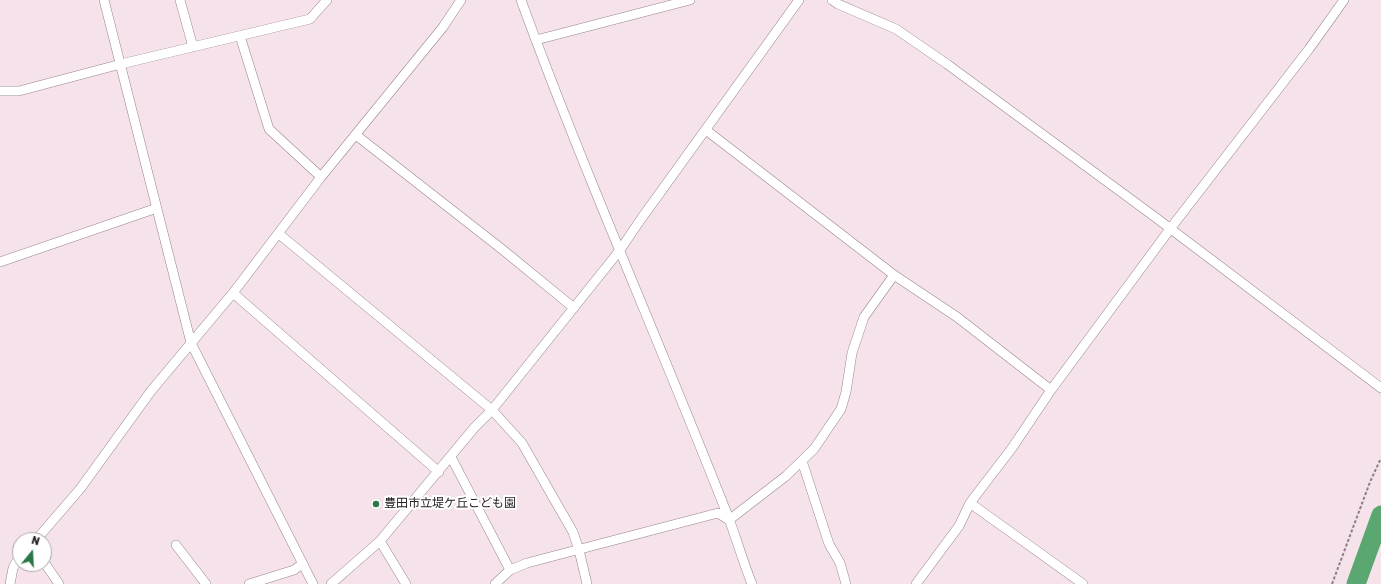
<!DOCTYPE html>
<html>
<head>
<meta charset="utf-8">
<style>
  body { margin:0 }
  #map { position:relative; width:1381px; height:584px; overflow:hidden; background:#f6e2eb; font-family:Rubik,sans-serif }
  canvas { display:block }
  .north { position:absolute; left:12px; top:532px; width:40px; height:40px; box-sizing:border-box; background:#fff; border:1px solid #a9a6a7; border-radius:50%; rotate:18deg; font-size:11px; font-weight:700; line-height:16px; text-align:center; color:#282124 }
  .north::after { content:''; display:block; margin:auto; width:14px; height:18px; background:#2a7746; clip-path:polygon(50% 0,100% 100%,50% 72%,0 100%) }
</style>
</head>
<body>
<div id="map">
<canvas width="1381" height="584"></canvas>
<div class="north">N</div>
</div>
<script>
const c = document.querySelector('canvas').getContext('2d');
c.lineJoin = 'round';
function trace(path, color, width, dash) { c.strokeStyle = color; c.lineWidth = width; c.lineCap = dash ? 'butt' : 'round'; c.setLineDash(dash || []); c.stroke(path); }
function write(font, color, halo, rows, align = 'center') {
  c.font = font + ' Rubik,"Noto Sans JP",sans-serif'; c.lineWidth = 4; c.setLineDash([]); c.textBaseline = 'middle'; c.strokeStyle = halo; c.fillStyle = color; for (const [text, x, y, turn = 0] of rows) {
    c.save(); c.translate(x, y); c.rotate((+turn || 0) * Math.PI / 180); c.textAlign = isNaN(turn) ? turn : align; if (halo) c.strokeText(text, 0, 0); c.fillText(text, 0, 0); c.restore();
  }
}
const river = new Path2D(`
  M1356 584 1381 515`);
const path = new Path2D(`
  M1332 584 1370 482 1381 458`);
const minor = new Path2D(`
  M104 0 191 343 313 584
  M180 0 193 47
  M521 0C585 175 661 345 729 519 737 540 743 562 752 584
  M832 0 838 4 896 29 947 64 1155 217 1381 388
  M240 36 269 129 321 177
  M536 40 690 0
  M0 91H19L121 64 310 19 327 0
  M706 130 894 275 957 317 1051 390
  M356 135 503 250 574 308
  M279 234 492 410 522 443 554 499 573 532 579 550 587 584
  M0 262 157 208
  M233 293 439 472
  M451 457 510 570
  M802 461 829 544 840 563 846 584
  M970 503 1083 584
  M729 520 786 476 814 449 841 409 846 392 852 353 864 317 894 275
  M36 540 80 489 151 391 233 293 321 177 443 27 461 0
  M380 541 406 584
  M176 545 206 584
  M44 562 59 584
  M10 584 13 568 20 555
  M249 584 294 570 302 564
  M331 584 380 541 474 428 492 410 620 250 641 219 799 0
  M495 584 510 570 527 563 718 513 729 520
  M916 584 959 526 970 503 1012 448 1051 390 1170 229 1309 49 1344 0`);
const markers = [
  [376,504,4,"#2a7746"]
];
const poiNames = [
  ["豊田市立堤ケ丘こども園",384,504]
];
trace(river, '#5ba772', 19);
trace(minor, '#97848d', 10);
trace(path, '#8d7f85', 2, [3, 2]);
trace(minor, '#fff', 9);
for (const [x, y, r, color] of markers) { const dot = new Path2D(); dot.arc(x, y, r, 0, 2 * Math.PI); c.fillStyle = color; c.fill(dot); trace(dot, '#fff', 1.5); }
write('12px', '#282124', '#fff', poiNames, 'left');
</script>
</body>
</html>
